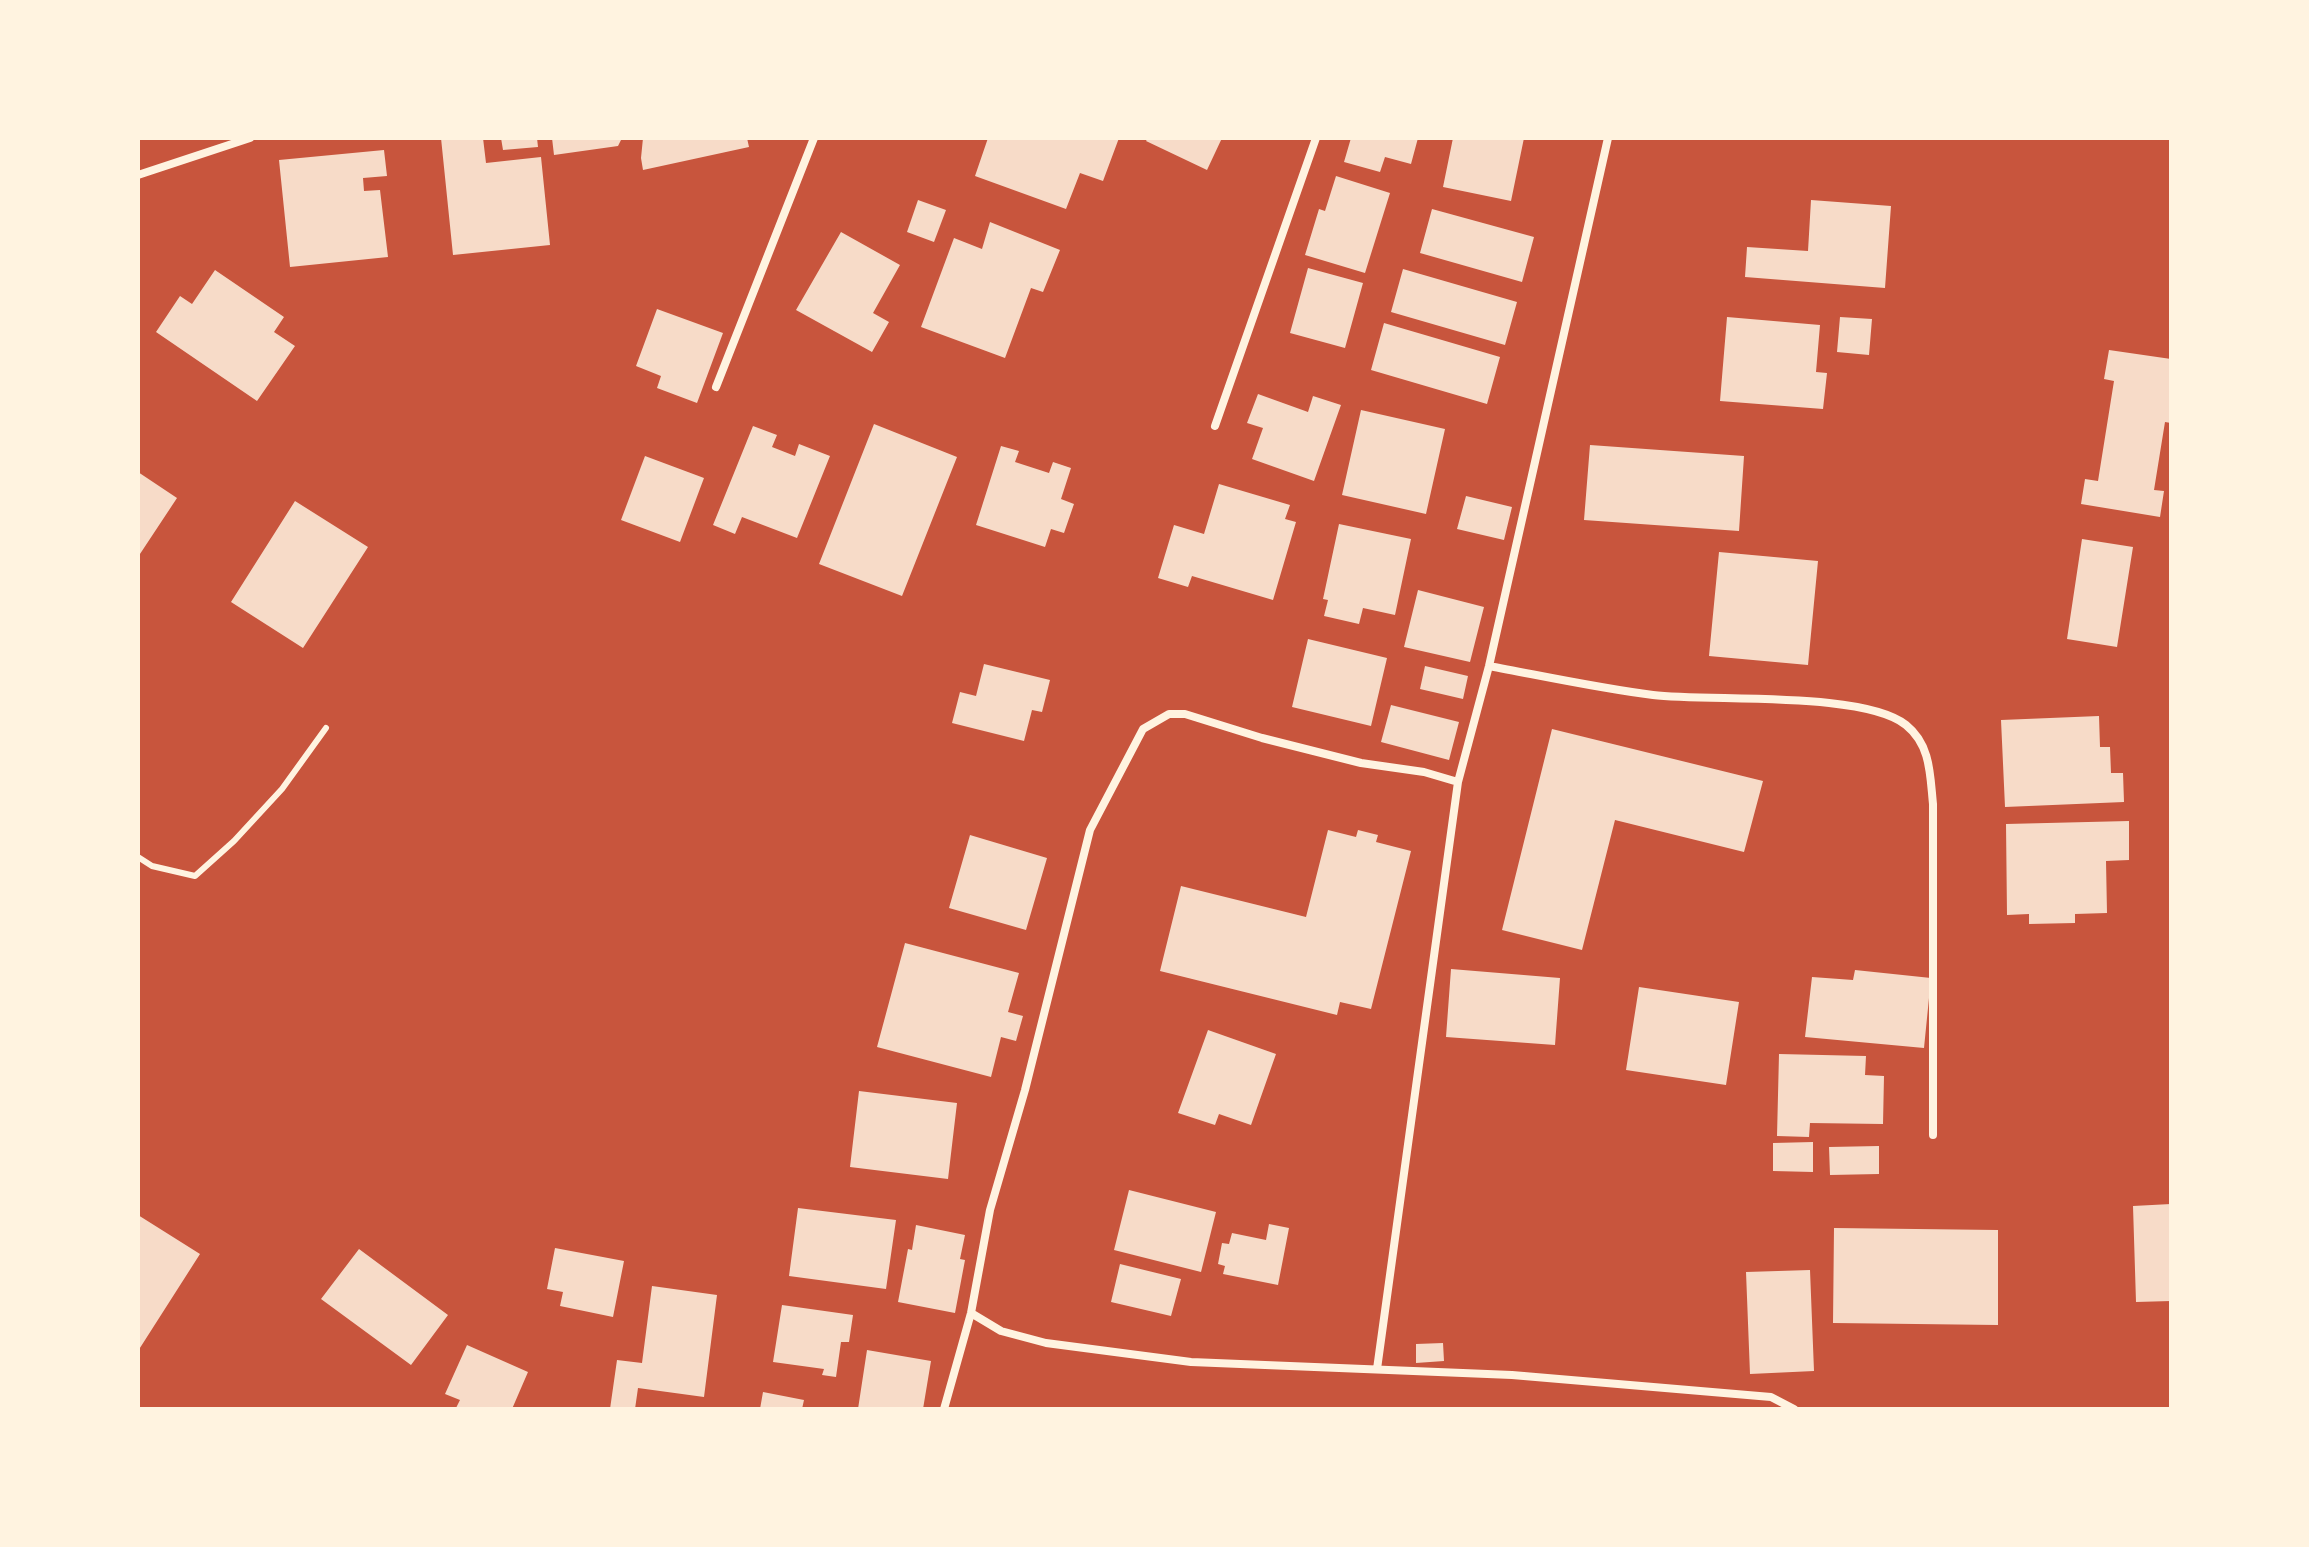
<!DOCTYPE html>
<html>
<head>
<meta charset="utf-8">
<style>
  body { margin:0 }
  #map { position:relative; width:2309px; height:1547px; overflow:hidden; background:#c8553d; font-family:Commissioner,sans-serif }
  canvas { display:block }
  .frame { position:absolute; inset:0; border:140px solid #fff3e0; pointer-events:none }
</style>
</head>
<body>
<div id="map">
<canvas width="2309" height="1547"></canvas>
<div class="frame"></div>
</div>
<script>
const c = document.querySelector('canvas').getContext('2d');
c.lineJoin = 'round';
function fill(path, color) { c.fillStyle = color; c.fill(path, 'evenodd'); }
function trace(path, color, width, dash) { c.strokeStyle = color; c.lineWidth = width; c.lineCap = dash ? 'butt' : 'round'; c.setLineDash(dash || []); c.stroke(path); }
const building = new Path2D(`
  M441 138H483L486 163 541 157 550 245 453 255Z
  M501 138H537L538 147 503 150Z
  M552 138H622L618 146 554 155Z
  M643 138H747L749 147 643 170 641 158Z
  M988 138H1119L1103 181 1080 173 1066 209 975 176Z
  M1148 138H1222L1207 170 1146 141Z
  M1351 138H1418L1411 164 1385 157 1380 172 1344 162Z
  M1453 138H1524L1511 201 1443 187Z
  M384 150 387 176 363 178 364 191 380 190 388 257 290 267 279 160Z
  M1336 176 1390 193 1365 273 1305 255 1319 209 1325 211Z
  M918 200 946 210 934 242 907 232Z
  M1811 200 1891 206 1885 288 1745 277 1747 247 1808 251Z
  M1432 209 1534 237 1522 282 1420 253Z
  M990 222 1060 250 1043 292 1031 288 1005 358 921 327 954 238 982 249Z
  M841 232 900 265 873 313 889 322 872 352 796 310Z
  M1308 268 1363 283 1345 348 1290 333Z
  M1403 269 1517 302 1505 345 1391 312Z
  M215 270 284 317 274 332 295 346 257 401 156 332 180 296 192 304Z
  M657 309 723 333 697 403 657 388 661 376 636 366Z
  M1727 317 1820 325 1816 372 1827 373 1823 409 1720 401Z
  M1840 317 1872 319 1869 355 1837 352Z
  M1384 323 1500 357 1487 404 1371 370Z
  M2109 350 2171 359V423L2165 422 2154 490 2164 491 2160 517 2081 504 2085 479 2098 481 2114 381 2104 379Z
  M1258 394 1308 412 1313 396 1341 405 1314 481 1252 459 1263 428 1247 423Z
  M1361 410 1445 429 1426 514 1342 495Z
  M874 424 957 457 902 596 819 564Z
  M753 426 777 435 772 447 795 456 799 444 830 456 797 538 742 517 735 534 713 525Z
  M1590 445 1744 456 1739 531 1584 520Z
  M1001 446 1019 451 1015 462 1049 473 1053 462 1071 468 1061 499 1074 504 1064 533 1051 529 1045 547 976 525Z
  M645 456 704 478 680 542 621 520Z
  M138 472 177 498 138 557Z
  M1219 484 1290 505 1285 519 1296 522 1273 600 1192 576 1188 587 1158 578 1174 525 1204 534Z
  M1466 496 1512 507 1504 540 1457 529Z
  M295 501 368 547 303 648 231 602Z
  M1339 524 1411 539 1395 615 1363 608 1359 624 1324 616 1328 600 1323 599Z
  M2082 539 2133 547 2117 647 2067 639Z
  M1719 552 1818 561 1808 665 1709 656Z
  M1418 590 1484 607 1470 662 1404 647Z
  M1308 639 1387 658 1371 726 1292 707Z
  M984 664 1050 680 1042 712 1032 710 1024 741 952 723 960 692 976 696Z
  M1425 666 1468 676 1463 699 1420 689Z
  M1391 705 1459 722 1449 760 1381 742Z
  M2099 716 2100 747H2110L2111 773H2123L2124 802 2005 807 2001 720Z
  M1552 729 1763 781 1744 852 1615 820 1582 950 1502 930Z
  M2129 821V860L2106 861 2107 913 2075 914V923L2029 924V914L2007 915 2006 824Z
  M1328 830 1356 837 1358 830 1378 835 1376 842 1411 851 1371 1009 1340 1002 1337 1015 1160 971 1181 886 1306 917Z
  M970 835 1047 858 1026 930 949 908Z
  M905 943 1019 973 1008 1012 1023 1016 1016 1041 1001 1037 991 1077 877 1047Z
  M1451 969 1560 978 1555 1045 1446 1037Z
  M1855 970 1931 978 1924 1048 1805 1037 1812 977 1853 980Z
  M1639 987 1739 1002 1726 1085 1626 1070Z
  M1208 1030 1276 1054 1251 1125 1219 1114 1215 1125 1178 1113Z
  M1779 1054 1866 1056 1865 1075 1884 1076 1883 1124 1810 1123 1809 1137 1777 1136Z
  M859 1091 957 1103 948 1179 850 1167Z
  M1813 1142V1172L1773 1171V1143Z
  M1879 1146V1174L1830 1175 1829 1147Z
  M1129 1190 1216 1212 1201 1272 1114 1250Z
  M2171 1204V1301L2136 1302 2133 1206Z
  M798 1208 896 1220 886 1289 789 1276Z
  M138 1215 200 1254 138 1351Z
  M1269 1224 1289 1228 1278 1285 1223 1274 1225 1266 1218 1264 1222 1243 1229 1244 1232 1233 1266 1240Z
  M916 1225 965 1235 960 1259 965 1260 955 1313 898 1302 908 1249 912 1250Z
  M1834 1228 1998 1230V1325L1833 1323Z
  M555 1248 624 1261 613 1317 560 1306 563 1292 547 1289Z
  M359 1249 448 1315 411 1365 321 1299Z
  M1120 1264 1181 1279 1171 1316 1111 1302Z
  M1810 1270 1814 1371 1750 1374 1746 1272Z
  M652 1286 717 1295 704 1397 638 1388 635 1409H610L617 1360 642 1363Z
  M782 1305 853 1315 849 1342H841L836 1377 822 1375 824 1369 773 1362Z
  M1443 1343 1444 1361 1416 1363V1344Z
  M467 1345 528 1372 512 1409H459L456 1408 460 1400 445 1394Z
  M867 1350 931 1361 923 1409H858Z
  M763 1392 804 1400 802 1409H760Z`);
const service = new Path2D(`
  M138 857 152 866 195 876 234 841 282 789 326 728`);
const minor = new Path2D(`
  M138 175 250 138
  M716 387 814 138
  M1215 426 1316 138
  M1489 666C1543 676 1598 688 1653 695 1712 702 1863 691 1906 725 1931 745 1930 775 1933 804V1135
  M971 1313 1001 1331 1046 1343 1191 1362 1512 1375 1771 1397 1794 1409
  M1377 1369 1458 782 1489 666 1608 138
  M944 1409 971 1313 990 1210 1025 1090 1090 830 1143 729 1169 714H1185L1262 738 1361 763 1424 772 1458 782`);
fill(building, '#f7dbc8');
trace(service, '#fff3e0', 6);
trace(minor, '#fff3e0', 8);
</script>
</body>
</html>
